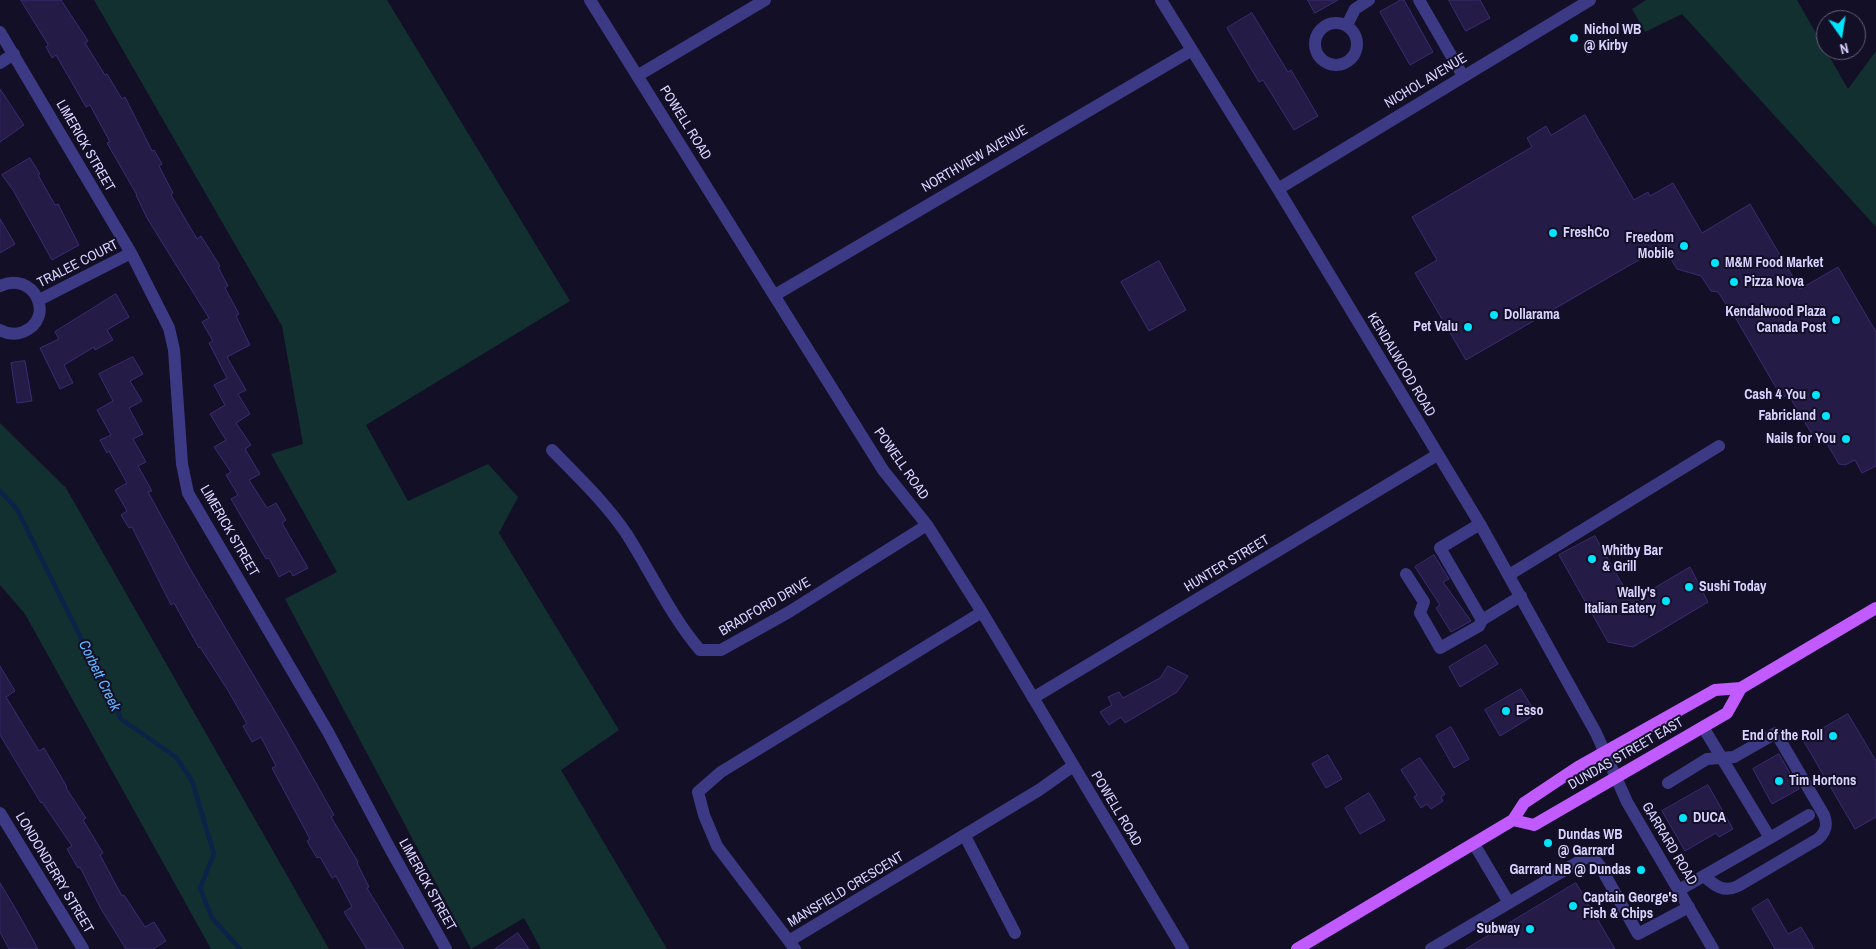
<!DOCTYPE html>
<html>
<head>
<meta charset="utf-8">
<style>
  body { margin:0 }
  #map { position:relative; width:1876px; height:949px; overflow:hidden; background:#130f26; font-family:"Archivo Narrow",sans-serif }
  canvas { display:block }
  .north { position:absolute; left:1816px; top:10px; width:50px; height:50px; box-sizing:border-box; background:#130f26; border:1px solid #625e7d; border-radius:50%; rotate:167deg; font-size:14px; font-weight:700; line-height:20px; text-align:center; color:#d9d4ff }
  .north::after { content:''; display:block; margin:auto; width:18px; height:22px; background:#00e5ff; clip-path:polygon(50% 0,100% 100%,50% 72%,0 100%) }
</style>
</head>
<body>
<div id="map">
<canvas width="1876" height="949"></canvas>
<div class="north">N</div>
</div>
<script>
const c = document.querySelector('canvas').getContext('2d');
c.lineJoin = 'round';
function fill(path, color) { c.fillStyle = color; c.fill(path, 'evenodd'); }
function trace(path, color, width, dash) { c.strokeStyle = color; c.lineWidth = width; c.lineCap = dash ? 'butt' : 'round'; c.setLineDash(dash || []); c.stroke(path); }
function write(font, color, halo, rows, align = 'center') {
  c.font = font + ' "Archivo Narrow",sans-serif'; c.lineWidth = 4; c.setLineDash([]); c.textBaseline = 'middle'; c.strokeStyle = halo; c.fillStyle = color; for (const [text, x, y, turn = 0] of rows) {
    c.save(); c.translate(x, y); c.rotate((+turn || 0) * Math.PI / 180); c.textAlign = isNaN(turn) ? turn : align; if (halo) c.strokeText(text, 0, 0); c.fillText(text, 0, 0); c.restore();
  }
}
const green = new Path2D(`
  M94 0H387L570 301 366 425 408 501 488 464 518 497 499 533 619 730 561 770 667 949H541L524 918 471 949 285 599 337 572 271 454 303 444 282 326Z
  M1646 0H1797L1848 89 1876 51V227L1682 14 1645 32 1632 9Z
  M0 423 66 488 329 949H211L25 614 0 585Z`);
const stream = new Path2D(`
  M0 491 17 509 121 719 176 757 192 781 214 854 200 888 212 918 240 949`);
const building = new Path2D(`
  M21 0H61L88 41 85 43 105 75 107 74 122 99 125 97 152 151 154 150 162 164 159 166 173 193 171 195 197 239 201 236 220 266 218 267 228 286 225 288 239 314 236 316 250 345 227 357 246 390 238 394 250 414 236 423 251 445 245 449 260 474 249 480 267 508 276 503 286 520 282 523 308 568 293 576 290 571 279 577 269 558 266 559 231 499 238 495 226 475 231 472 214 447 226 440 210 414 225 405 214 385 227 378 209 343 213 341 202 322 209 318 147 218 136 195H137L107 143 110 142 90 105 86 107 56 55 52 58 46 47 48 45Z
  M1308 0H1338L1315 13Z
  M1401 0H1404L1433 52 1410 65 1380 12Z
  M1449 0H1480L1490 18 1466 31Z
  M1252 13 1288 72 1291 70 1318 116 1294 130 1263 80 1259 82 1227 28Z
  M0 89 24 125 0 142Z
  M1585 115 1634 200 1648 192 1650 196 1673 183 1702 233 1750 204 1800 289 1838 267 1876 332V466L1862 473 1855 460 1845 465 1839 464 1823 437 1816 441 1788 394 1782 398 1735 317 1725 314 1728 307 1718 292 1711 291 1701 276 1677 269 1663 246 1466 360 1415 273 1437 260 1412 217 1532 147 1527 138 1546 126 1551 135Z
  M30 158 40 174 38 175 55 205 58 204 79 245 52 260 13 190 2 175Z
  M0 219 15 244 0 253Z
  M1159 261 1186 310 1149 331 1121 282Z
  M116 294 129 317 107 330 113 340 95 350 94 347 64 365 73 383 60 389 40 348 59 339 55 332Z
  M133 357 143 374 130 381 142 401 129 408 143 434 133 439 146 462 138 466 152 491 148 492 192 572 286 730 334 815 331 817 358 862 357 863 369 887 367 888 404 949H367L344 912 352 907 336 876 332 878 320 857 317 858 307 841 310 839 272 768 276 766 261 737 252 742 243 726 247 724 229 692 200 647 199 648 174 603 171 605 132 527 129 528 121 515 127 511 115 490 127 483 109 451 107 453 100 440 111 435 97 410 113 401 99 374Z
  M25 361 32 401 17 403 11 363Z
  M1595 536 1625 589 1644 594 1690 567 1708 602 1633 647 1608 642 1559 555Z
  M1434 555 1449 579 1443 582 1471 621 1451 632 1436 608 1440 605 1415 567Z
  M1486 645 1498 664 1460 687 1449 667Z
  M0 666 15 691 6 697 39 751 44 748 67 787 66 788 86 818 83 820 103 853 100 855 122 896 124 895 145 927 154 922 166 941 153 949H126L101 909 80 867 78 868 67 849 72 846 42 802 41 803 0 735Z
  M1168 666 1188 676 1177 692 1125 723 1121 717 1109 725 1100 712 1112 705 1108 697 1119 692 1123 698 1160 678Z
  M1521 689 1536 714 1500 736 1485 710Z
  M1848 714 1876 761V817L1855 829 1803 740Z
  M1451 727 1469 759 1454 768 1436 736Z
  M1779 754 1799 789 1772 804 1753 769Z
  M1328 755 1342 779 1326 788 1312 764Z
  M1420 758 1445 794 1441 797 1443 801 1431 809 1427 804 1421 808 1414 797 1417 795 1401 770Z
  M1708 785 1733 829 1719 837 1716 833 1685 851 1662 811Z
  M1369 793 1385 820 1360 834 1345 808Z
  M0 883 18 913 38 949H9L0 932Z
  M1576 883 1615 949H1466Z
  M1768 899 1788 934 1801 927 1814 949H1775L1752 909Z
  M518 933 529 949H495Z`);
const minor = new Path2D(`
  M590 0 883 470 927 525 982 612 1183 949
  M1161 0 1278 189 1480 524 1596 733 1627 802 1713 949
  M1419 0 1463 76
  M1315 44a21 21 0 1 1 42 0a21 21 0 1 1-42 0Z
  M1347 25 1355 9 1369 0
  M0 32 131 253 169 328 174 350 182 464 188 493 328 732 388 845 446 949
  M0 63 14 54
  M637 76 765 0
  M1278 189 1590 0
  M0 286C34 270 57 318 23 332 15 335 7 334 0 330
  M775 295 1192 50
  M39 300 131 253
  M552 450C578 477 605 502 626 533 651 572 670 615 700 650H721L789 612 927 525
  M1480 524 1440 548 1482 620 1521 596
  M1406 574 1424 602 1420 613 1440 648 1479 626 1482 620
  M1509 575 1719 446
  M1033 698 1437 455
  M1668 783 1707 759 1734 757 1776 733 1824 815C1828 825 1826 832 1818 839L1738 886C1724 893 1715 886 1704 876
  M0 813 83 949
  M965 836 1015 933
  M1770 838 1809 815
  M1474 844 1509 903
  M1679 890 1770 838 1703 727
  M789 941 1039 790 1073 766
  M795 949 717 846 704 815 698 792 721 772 982 612
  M1431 949 1585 858 1594 859 1600 866 1638 934 1689 907`);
const major = new Path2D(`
  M1513 820 1534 825 1727 713 1741 688
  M1297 949 1513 820 1524 803 1578 767 1715 690 1741 688 1876 608`);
const markers = [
  [1574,38,5,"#00e5ff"],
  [1553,233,5,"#00e5ff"],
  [1684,246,5,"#00e5ff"],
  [1715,263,5,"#00e5ff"],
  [1734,282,5,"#00e5ff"],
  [1494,315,5,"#00e5ff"],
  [1836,320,5,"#00e5ff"],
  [1468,327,5,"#00e5ff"],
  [1816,395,5,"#00e5ff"],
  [1826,416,5,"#00e5ff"],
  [1846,439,5,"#00e5ff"],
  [1592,559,5,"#00e5ff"],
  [1689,587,5,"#00e5ff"],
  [1666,601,5,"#00e5ff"],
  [1506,711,5,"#00e5ff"],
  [1833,736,5,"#00e5ff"],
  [1779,781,5,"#00e5ff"],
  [1683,818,5,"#00e5ff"],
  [1548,843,5,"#00e5ff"],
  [1641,870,5,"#00e5ff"],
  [1573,906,5,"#00e5ff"],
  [1530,929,5,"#00e5ff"]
];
const poiNames = [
  ["Nichol WB",1584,30],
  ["@ Kirby",1584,46],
  ["FreshCo",1563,233],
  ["Freedom",1674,238,"right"],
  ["Mobile",1674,254,"right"],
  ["M&M Food Market",1725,263],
  ["Pizza Nova",1744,282],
  ["Kendalwood Plaza",1826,312,"right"],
  ["Canada Post",1826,328,"right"],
  ["Dollarama",1504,315],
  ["Pet Valu",1458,327,"right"],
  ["Cash 4 You",1806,395,"right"],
  ["Fabricland",1816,416,"right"],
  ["Nails for You",1836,439,"right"],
  ["Whitby Bar",1602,551],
  ["& Grill",1602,567],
  ["Sushi Today",1699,587],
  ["Wally's",1656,593,"right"],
  ["Italian Eatery",1656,609,"right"],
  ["Esso",1516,711],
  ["End of the Roll",1823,736,"right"],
  ["Tim Hortons",1789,781],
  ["DUCA",1693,818],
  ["Dundas WB",1558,835],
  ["@ Garrard",1558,851],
  ["Garrard NB @ Dundas",1631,870,"right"],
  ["Captain George's",1583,898],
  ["Fish & Chips",1583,914],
  ["Subway",1520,929,"right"]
];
const streetNames = [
  ["NICHOL AVENUE",1426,81,-31],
  ["POWELL ROAD",685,123,58],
  ["LIMERICK STREET",85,146,60],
  ["NORTHVIEW AVENUE",975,159,-30],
  ["TRALEE COURT",78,264,-27],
  ["KENDALWOOD ROAD",1401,365,59],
  ["POWELL ROAD",901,464,55],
  ["LIMERICK STREET",229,531,60],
  ["HUNTER STREET",1227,564,-31],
  ["BRADFORD DRIVE",765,607,-30],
  ["DUNDAS STREET EAST",1626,754,-30],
  ["POWELL ROAD",1116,809,59],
  ["GARRARD ROAD",1669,844,59],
  ["LONDONDERRY STREET",54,873,59],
  ["LIMERICK STREET",427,885,61],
  ["MANSFIELD CRESCENT",846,890,-31]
];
const waterNames = [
  ["Corbett Creek",99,676,64]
];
fill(green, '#12302f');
trace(stream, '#0c2248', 4.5);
fill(building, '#241b47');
trace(building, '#3b2d73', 1);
trace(minor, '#3d3a85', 12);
trace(major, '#c25bff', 12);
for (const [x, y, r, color] of markers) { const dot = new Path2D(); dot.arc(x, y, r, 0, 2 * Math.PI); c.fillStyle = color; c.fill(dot); trace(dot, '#130f26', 2); }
write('bold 14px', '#d9d4ff', '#130f26', poiNames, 'left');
write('14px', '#d9d4ff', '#130f26', streetNames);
write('italic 15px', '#62b6ff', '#130f26', waterNames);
</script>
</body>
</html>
